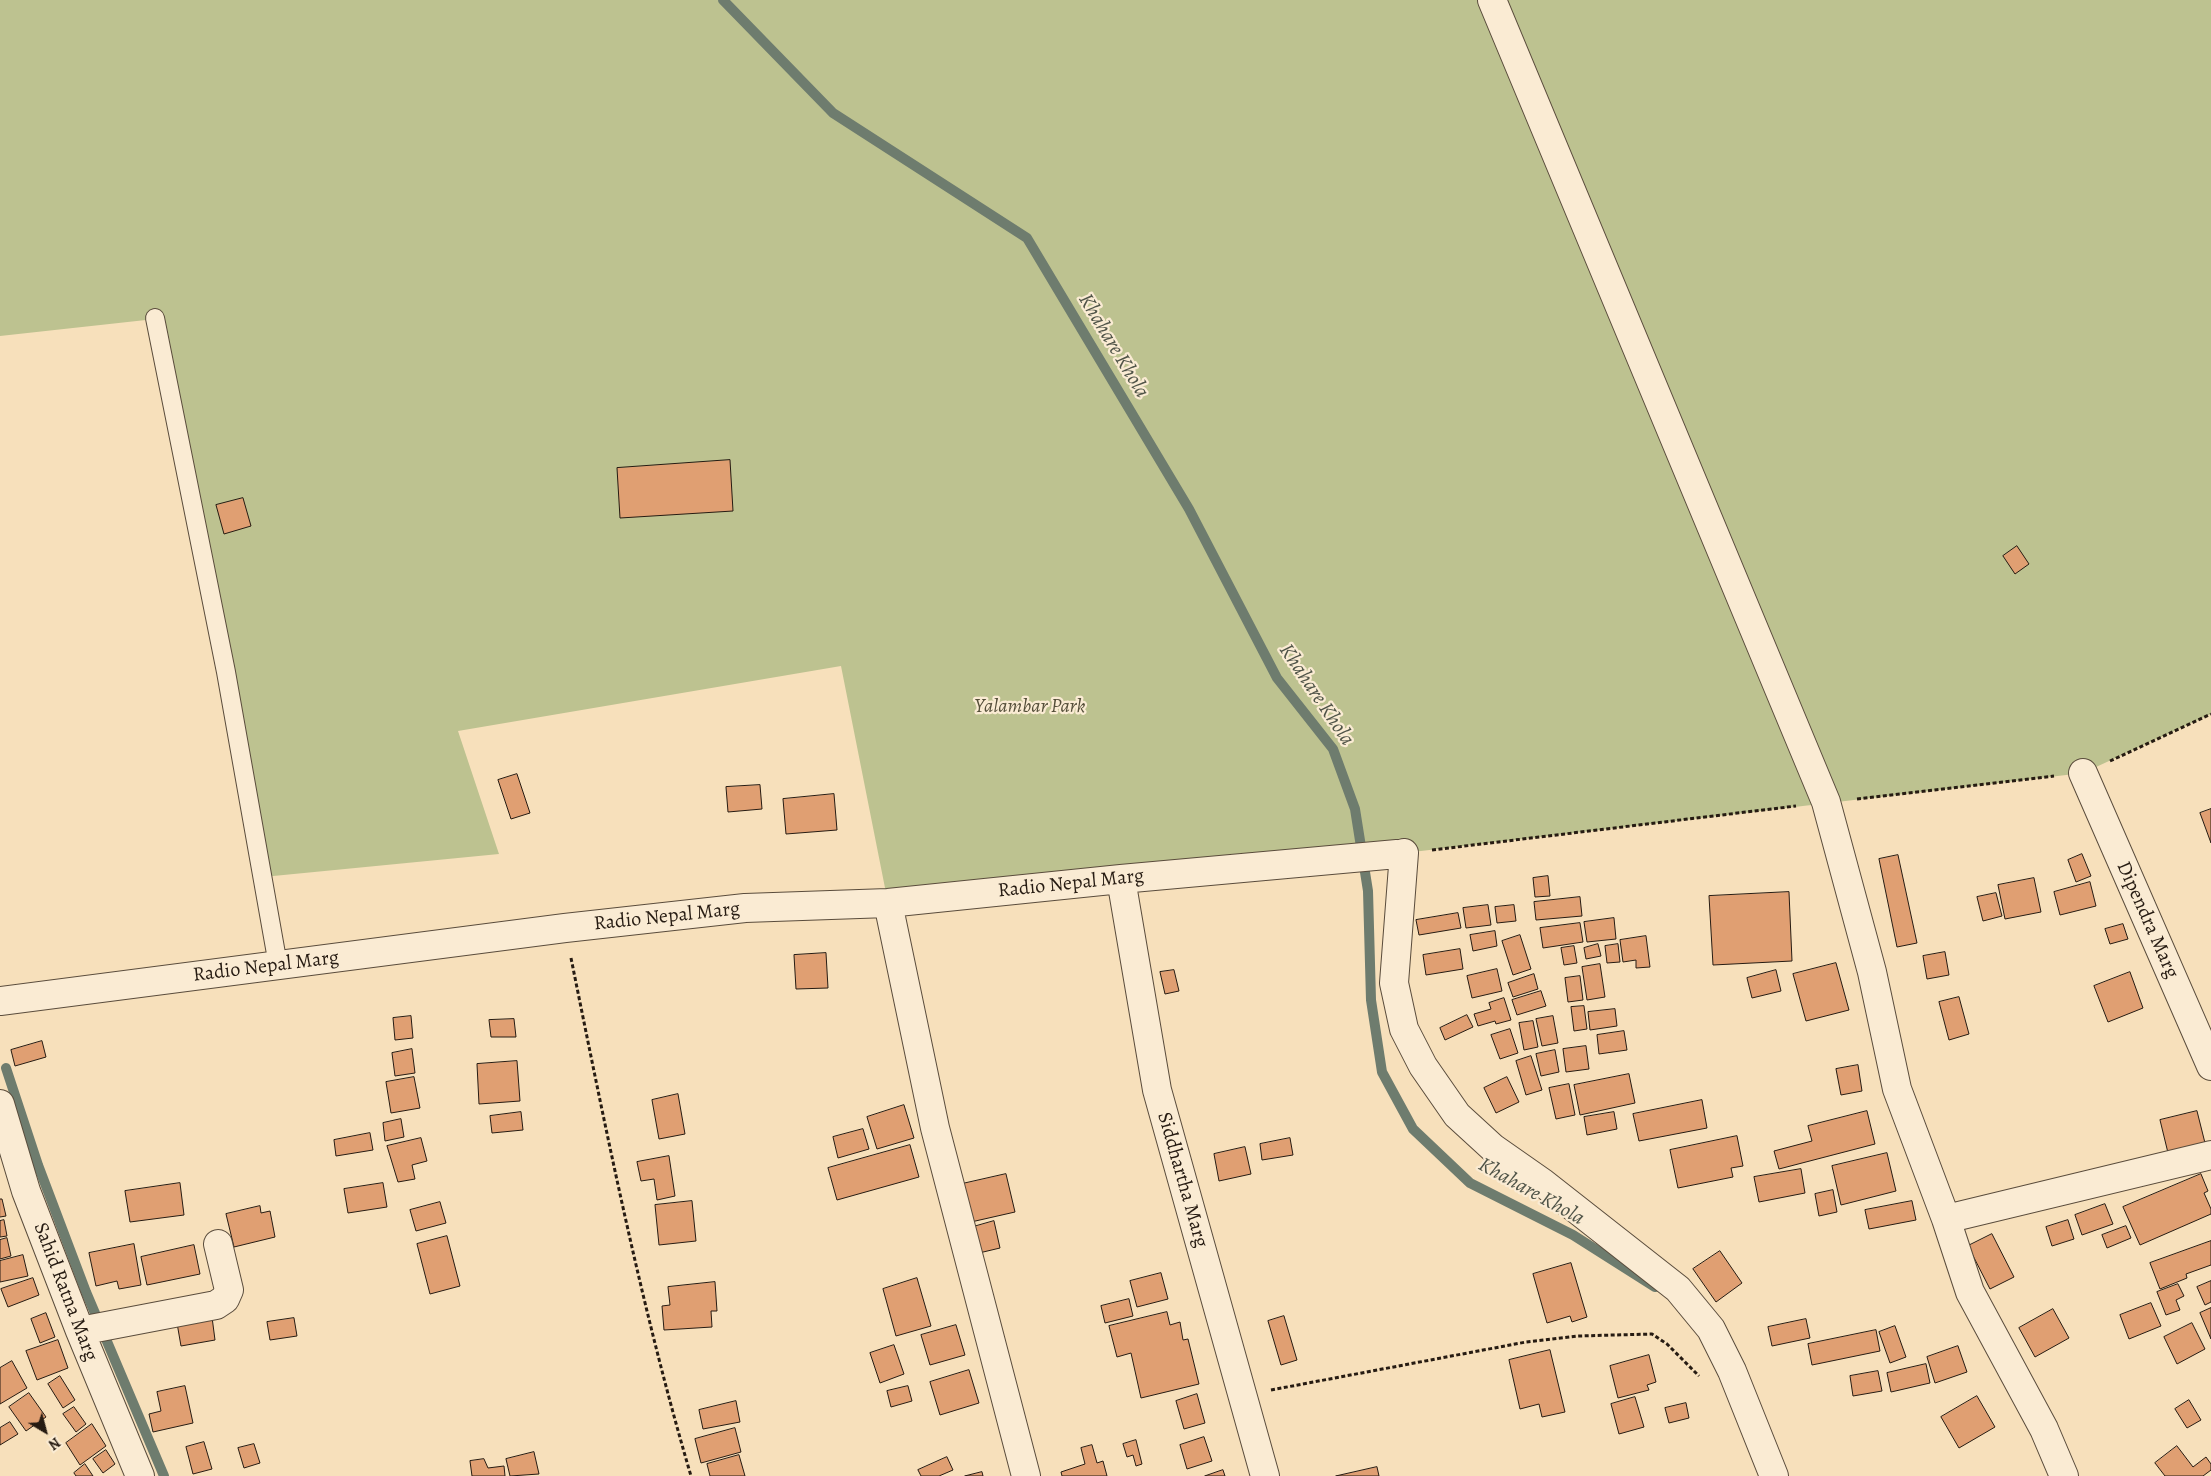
<!DOCTYPE html>
<html>
<head>
<meta charset="utf-8">
<style>
  body { margin:0 }
  #map { position:relative; width:2211px; height:1476px; overflow:hidden; background:#f7e0bb; font-family:Alegreya,serif }
  canvas { display:block }
  .north { position:absolute; left:20px; top:1406px; width:50px; height:50px; -webkit-text-stroke:4px #faebd3; paint-order:stroke; rotate:143deg; font-size:14px; font-weight:700; line-height:20px; text-align:center; color:#261b12 }
  .north::after { content:''; display:block; margin:auto; width:18px; height:22px; background:#261b12; clip-path:polygon(50% 0,100% 100%,50% 72%,0 100%) }
</style>
</head>
<body>
<div id="map">
<canvas width="2211" height="1476"></canvas>
<div class="north">N</div>
</div>
<script>
const c = document.querySelector('canvas').getContext('2d');
c.lineJoin = 'round';
function fill(path, color) { c.fillStyle = color; c.fill(path, 'evenodd'); }
function trace(path, color, width, dash) { c.strokeStyle = color; c.lineWidth = width; c.lineCap = dash ? 'butt' : 'round'; c.setLineDash(dash || []); c.stroke(path); }
function write(font, color, halo, rows, align = 'center') {
  c.font = font + ' Alegreya,serif'; c.lineWidth = 4.5; c.setLineDash([]); c.textBaseline = 'middle'; c.strokeStyle = halo; c.fillStyle = color; for (const [text, x, y, turn = 0] of rows) {
    c.save(); c.translate(x, y); c.rotate((+turn || 0) * Math.PI / 180); c.textAlign = isNaN(turn) ? turn : align; if (halo) c.strokeText(text, 0, 0); c.fillText(text, 0, 0); c.restore();
  }
}
const green = new Path2D(`
  M0 0H2211V714L2083 773 1404 853 888 903 841 666 458 731 499 854 263 877 155 319 0 336Z`);
const stream = new Path2D(`
  M723 0 833 113 1027 238 1189 509 1277 678 1333 749 1355 809 1368 891 1371 1000 1382 1072 1413 1129 1470 1183 1573 1235 1655 1287
  M6 1068 38 1165 86 1292 164 1476`);
const building = new Path2D(`
  M730 460 733 511 620 518 617 468Z
  M243 498 251 526 224 534 216 505Z
  M2017 546 2029 564 2015 574 2003 556Z
  M517 774 530 813 511 819 498 780Z
  M760 785 762 809 728 812 726 787Z
  M834 794 837 830 786 834 783 799Z
  M2211 809V843L2200 813Z
  M2082 854 2091 876 2076 882 2068 860Z
  M1898 855 1917 943 1897 947 1879 859Z
  M1548 876 1550 896 1535 897 1533 878Z
  M2034 878 2041 912 2005 919 1998 885Z
  M2090 882 2096 906 2060 915 2054 892Z
  M1789 892 1792 961 1713 965 1709 896Z
  M1996 893 2002 916 1983 921 1977 897Z
  M1580 897 1582 916 1536 920 1534 902Z
  M1488 905 1491 925 1466 928 1463 908Z
  M1514 905 1516 921 1497 923 1495 907Z
  M1458 913 1461 928 1419 935 1416 920Z
  M1614 918 1616 939 1587 942 1584 922Z
  M1580 923 1583 942 1543 948 1540 928Z
  M2123 924 2128 939 2110 944 2105 929Z
  M1495 931 1497 946 1473 951 1470 935Z
  M1520 935 1531 969 1513 975 1502 941Z
  M1646 936 1650 967 1636 968V960L1623 962 1620 940Z
  M1598 944 1601 956 1586 959 1584 948Z
  M1618 944 1620 962 1607 963 1605 946Z
  M1574 946 1577 963 1564 965 1561 948Z
  M1460 949 1463 969 1426 975 1423 955Z
  M1945 952 1949 975 1927 979 1923 956Z
  M826 953 828 988 796 989 794 955Z
  M1836 963 1849 1010 1806 1021 1793 974Z
  M1600 964 1605 997 1587 1000 1582 967Z
  M1497 969 1502 991 1472 998 1467 976Z
  M1174 970 1179 991 1165 994 1160 972Z
  M1776 970 1781 991 1752 998 1747 978Z
  M2130 972 2143 1008 2108 1022 2094 986Z
  M1534 974 1538 989 1513 997 1508 983Z
  M1580 976 1583 1000 1568 1002 1565 978Z
  M1541 991 1546 1006 1517 1015 1512 1000Z
  M1959 997 1969 1034 1949 1040 1939 1002Z
  M1504 998 1511 1020 1496 1024 1495 1021 1478 1026 1474 1014 1491 1009 1489 1003Z
  M1584 1006 1587 1029 1574 1031 1571 1007Z
  M1615 1009 1617 1026 1590 1030 1588 1012Z
  M1467 1015 1473 1027 1445 1040 1440 1028Z
  M411 1016 413 1038 395 1040 393 1018Z
  M1553 1016 1558 1043 1542 1046 1536 1019Z
  M514 1019 516 1037H491L489 1020Z
  M1533 1021 1538 1047 1524 1050 1519 1023Z
  M1510 1029 1518 1053 1500 1059 1491 1035Z
  M1624 1031 1627 1050 1599 1054 1597 1035Z
  M42 1041 46 1057 15 1066 11 1050Z
  M1586 1046 1589 1069 1566 1072 1563 1049Z
  M412 1049 415 1073 395 1076 392 1053Z
  M1555 1050 1559 1072 1541 1076 1536 1054Z
  M1531 1056 1542 1090 1526 1095 1516 1061Z
  M517 1061 520 1101 479 1104 477 1064Z
  M1858 1065 1862 1091 1841 1095 1836 1069Z
  M1629 1074 1635 1103 1580 1115 1574 1085Z
  M414 1077 420 1108 391 1113 386 1082Z
  M1507 1077 1519 1102 1496 1113 1484 1088Z
  M1569 1084 1575 1115 1556 1119 1549 1088Z
  M678 1094 685 1134 659 1139 652 1100Z
  M1702 1100 1707 1128 1639 1141 1633 1114Z
  M904 1105 914 1138 877 1149 867 1117Z
  M1867 1111 1875 1144 1779 1169 1774 1151 1812 1141 1808 1126Z
  M2197 1111 2206 1147 2169 1157 2160 1120Z
  M521 1112 523 1130 492 1133 490 1116Z
  M1614 1112 1617 1129 1587 1135 1584 1117Z
  M401 1119 404 1137 385 1141 383 1123Z
  M863 1129 869 1149 838 1158 833 1137Z
  M370 1133 373 1150 336 1156 334 1140Z
  M1737 1136 1743 1166 1731 1168 1733 1177 1678 1188 1670 1150Z
  M421 1138 427 1161 412 1165 415 1179 398 1182 387 1146Z
  M1290 1138 1293 1155 1262 1160 1260 1144Z
  M910 1145 919 1177 837 1200 828 1168Z
  M1245 1147 1251 1174 1219 1181 1214 1154Z
  M1887 1153 1896 1191 1841 1205 1832 1166Z
  M669 1156 675 1196 657 1200 654 1179 641 1181 637 1162Z
  M1801 1169 1805 1193 1759 1202 1754 1177Z
  M1006 1174 1015 1212 971 1222 962 1184Z
  M2201 1174 2208 1191 2204 1193 2211 1209V1214L2140 1245 2123 1207Z
  M180 1183 184 1215 130 1222 125 1191Z
  M383 1183 387 1207 348 1213 344 1189Z
  M1833 1190 1837 1212 1819 1216 1815 1194Z
  M0 1199H2L6 1216 0 1217Z
  M692 1201 696 1241 659 1245 655 1205Z
  M1912 1201 1916 1220 1869 1229 1865 1210Z
  M440 1202 446 1223 416 1231 410 1210Z
  M2105 1204 2113 1224 2082 1235 2075 1215Z
  M260 1206 261 1213 270 1211 275 1237 234 1247 226 1214Z
  M4 1220 7 1236 0 1237V1221Z
  M2068 1220 2074 1239 2052 1246 2046 1227Z
  M994 1221 1000 1248 979 1253 973 1227Z
  M2126 1226 2131 1238 2107 1248 2102 1235Z
  M1992 1234 2014 1277 1990 1289 1968 1246Z
  M447 1236 460 1286 430 1294 417 1244Z
  M7 1238 11 1256 0 1259V1240Z
  M2211 1241V1265L2186 1274 2187 1278 2160 1289 2150 1263Z
  M134 1244 141 1285 119 1289 117 1281 96 1286 89 1253Z
  M194 1245 200 1274 147 1285 141 1257Z
  M1720 1251 1742 1283 1716 1302 1693 1269Z
  M23 1255 28 1276 0 1282V1261Z
  M1571 1263 1587 1317 1572 1322 1570 1316 1547 1323 1533 1274Z
  M1161 1273 1168 1299 1137 1307 1130 1281Z
  M33 1278 39 1295 8 1307 1 1289Z
  M917 1278 931 1326 896 1336 883 1289Z
  M2211 1281V1302L2205 1305 2197 1287Z
  M715 1282 717 1311H711L712 1327 664 1330 662 1306 670 1305 668 1287Z
  M2178 1284 2184 1296 2176 1300 2180 1310 2166 1315 2157 1292Z
  M1129 1299 1133 1316 1105 1323 1101 1306Z
  M2151 1303 2161 1326 2129 1339 2120 1315Z
  M2211 1308V1339L2200 1313Z
  M2053 1309 2069 1338 2035 1357 2019 1328Z
  M1167 1312 1170 1325 1180 1322 1183 1340 1188 1339 1199 1384 1141 1398 1131 1353 1117 1357 1109 1326Z
  M46 1313 55 1337 40 1343 31 1319Z
  M1284 1316 1297 1360 1281 1365 1268 1321Z
  M212 1317 215 1340 181 1346 177 1323Z
  M294 1318 297 1336 270 1340 267 1322Z
  M1806 1319 1810 1338 1772 1346 1768 1327Z
  M2192 1323 2205 1349 2177 1364 2164 1337Z
  M956 1325 965 1355 930 1365 921 1335Z
  M1895 1326 1906 1357 1890 1363 1879 1332Z
  M1876 1330 1880 1351 1812 1365 1808 1344Z
  M58 1340 68 1368 37 1380 26 1351Z
  M894 1345 904 1374 880 1383 870 1353Z
  M1958 1346 1967 1372 1935 1383 1927 1357Z
  M1550 1350 1565 1412 1542 1417 1539 1404 1520 1409 1509 1360Z
  M1649 1355 1656 1382 1647 1385 1649 1390 1618 1398 1610 1366Z
  M12 1361 27 1388 0 1404V1368Z
  M1926 1364 1930 1383 1891 1392 1887 1373Z
  M969 1370 979 1403 940 1415 930 1382Z
  M1878 1371 1882 1391 1853 1396 1850 1376Z
  M60 1376 75 1400 63 1408 48 1384Z
  M185 1386 193 1423 153 1432 149 1414 161 1411 157 1392Z
  M908 1386 912 1401 891 1407 887 1391Z
  M29 1393 46 1417 26 1431 9 1407Z
  M1197 1394 1205 1423 1184 1429 1176 1401Z
  M1977 1396 1995 1427 1959 1448 1941 1417Z
  M1635 1397 1644 1427 1619 1434 1611 1404Z
  M2189 1400 2201 1420 2187 1428 2175 1409Z
  M736 1401 740 1422 703 1429 699 1410Z
  M1686 1403 1689 1418 1669 1423 1665 1408Z
  M74 1407 86 1424 76 1432 63 1414Z
  M10 1422 18 1434 0 1445V1428Z
  M92 1424 106 1446 80 1465 66 1443Z
  M735 1428 741 1452 701 1463 695 1439Z
  M1204 1437 1212 1461 1187 1469 1180 1445Z
  M1136 1440 1142 1464 1136 1466 1133 1455 1127 1457 1123 1444Z
  M204 1442 212 1469 193 1474 186 1447Z
  M254 1444 260 1463 244 1468 238 1448Z
  M1092 1445 1097 1463 1103 1461 1107 1476H1062L1061 1472 1085 1464 1081 1448Z
  M2177 1446 2193 1467 2206 1457 2211 1464V1470L2203 1476H2165L2155 1463Z
  M106 1450 115 1464 103 1473 93 1459Z
  M534 1452 539 1474 510 1476 506 1459Z
  M739 1455 745 1476H710L707 1464Z
  M947 1457 953 1470 939 1476H921L918 1470Z
  M484 1459 488 1468 504 1466 505 1476H472L470 1461Z
  M85 1464 93 1476H76L74 1473Z
  M1377 1467 1379 1476H1336Z
  M1223 1470 1225 1476H1205Z
  M982 1472 983 1476H965Z`);
const path = new Path2D(`
  M2110 761 2211 714
  M1857 799 2054 776
  M1432 850 1796 806
  M571 958C606 1131 641 1306 691 1476
  M1271 1390 1526 1342 1578 1336 1652 1334 1667 1344 1699 1376`);
const service = new Path2D(`
  M155 318 226 672 278 965`);
const minor = new Path2D(`
  M1492 0 1826 802 1872 972 1897 1089 1946 1219 1970 1292 2044 1429 2064 1476
  M2083 773 2211 1066
  M1404 853 1394 983 1404 1029 1423 1066 1457 1115 1493 1148 1543 1183 1678 1289 1711 1329 1732 1371 1774 1476
  M1121 879 1157 1090 1265 1476
  M888 903 935 1128 1026 1476
  M0 1001 565 928 745 908 888 903 1121 879 1397 854
  M0 1104 26 1191 80 1331 140 1476
  M1946 1219 2211 1155
  M80 1331 216 1305 225 1299 229 1290 218 1244`);
const parkNames = [
  ["Yalambar Park",1030,707]
];
const streetNames = [
  ["Radio Nepal Marg",1071,884,-6],
  ["Radio Nepal Marg",667,917,-6],
  ["Dipendra Marg",2147,920,66],
  ["Radio Nepal Marg",266,967,-7],
  ["Siddhartha Marg",1182,1180,74],
  ["Sahid Ratna Marg",65,1292,69]
];
const waterNames = [
  ["Khahare Khola",1113,346,59],
  ["Khahare Khola",1316,695,56],
  ["Khahare Khola",1531,1192,29]
];
fill(green, '#bdc290');
trace(stream, '#6e7c6e', 10);
fill(building, '#e09f72');
trace(building, '#261b12', 1);
trace(service, '#5a4c3c', 20);
trace(minor, '#5a4c3c', 30);
trace(path, '#261b12', 3, [4, 2.5]);
trace(service, '#faebd3', 18);
trace(minor, '#faebd3', 28);
write('italic 20px', '#534d38', '#faebd3', parkNames);
write('20px', '#261b12', '#faebd3', streetNames);
write('italic 21px', '#505448', '#faebd3', waterNames);
</script>
</body>
</html>
